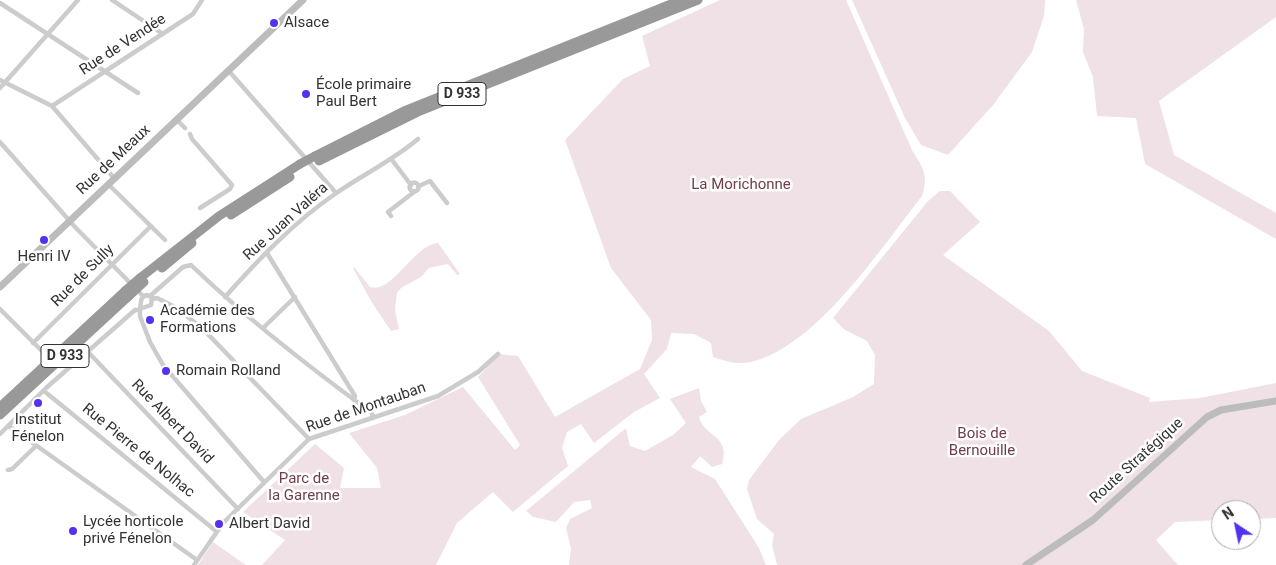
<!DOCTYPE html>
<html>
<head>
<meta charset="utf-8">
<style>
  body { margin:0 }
  #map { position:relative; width:1276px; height:565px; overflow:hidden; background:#fff; font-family:Roboto,sans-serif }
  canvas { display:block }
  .north { position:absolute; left:1211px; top:500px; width:50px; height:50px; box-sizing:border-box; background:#fff; border:1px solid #adadad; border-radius:50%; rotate:326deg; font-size:14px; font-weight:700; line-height:20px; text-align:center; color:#323232 }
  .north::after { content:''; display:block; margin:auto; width:18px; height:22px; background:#5331ed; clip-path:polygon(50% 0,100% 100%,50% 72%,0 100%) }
</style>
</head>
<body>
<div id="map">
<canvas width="1276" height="565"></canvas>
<div class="north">N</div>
</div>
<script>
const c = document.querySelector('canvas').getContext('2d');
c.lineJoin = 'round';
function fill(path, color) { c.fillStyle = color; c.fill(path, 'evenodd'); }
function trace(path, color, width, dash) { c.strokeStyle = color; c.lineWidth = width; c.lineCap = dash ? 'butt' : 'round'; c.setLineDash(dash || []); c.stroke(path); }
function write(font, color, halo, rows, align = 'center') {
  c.font = font + ' Roboto,sans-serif'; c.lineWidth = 5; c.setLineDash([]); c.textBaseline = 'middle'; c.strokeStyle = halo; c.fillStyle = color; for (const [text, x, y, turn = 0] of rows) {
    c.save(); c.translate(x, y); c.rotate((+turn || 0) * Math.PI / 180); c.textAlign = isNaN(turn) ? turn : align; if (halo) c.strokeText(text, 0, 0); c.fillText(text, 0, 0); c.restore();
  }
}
const green = new Path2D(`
  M720 0H846L912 150C923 168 929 175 922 196 881 248 817 346 751 362 738 365 725 361 713 357L711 343 694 334 671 333 667 349 644 374 660 398 634 412 594 443 581 424 567 432 562 448 568 466 513 512 493 492 457 523 436 565H262L285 540 243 512 315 444 344 468 340 488H381L377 468 349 433 405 415 463 387 515 450 520 445 478 377 499 354 518 356 555 417 640 369 652 340 651 320 611 268 565 140 623 79 650 66 642 36Z
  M852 0H1045L1044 16 1032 52 993 105 948 155 921 145 905 118Z
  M1076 0H1276V17L1159 101 1174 155 1276 213V239L1145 164 1136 118 1097 116 1093 77 1083 52 1084 29Z
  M940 191H950L980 222 943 255 1049 331 1082 371 1150 398 1149 402 1200 398 1276 383V518L1251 519V510H1221V520L1175 522 1156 540 1178 565H777L772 545 774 534 757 519 747 489 749 480 779 440 801 419 853 397 874 384 875 355 867 341 845 330 833 318 928 201Z
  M438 243 460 274 457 275 448 264 429 268 421 277 401 288 397 293 395 310 399 329 391 331 371 301 353 268 354 267 370 287C393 294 413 245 438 243Z
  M699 388 701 401 707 412 699 417C705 438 731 435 722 464L712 467 700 456 691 467 715 479 759 548 766 565H569L571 549 566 528 570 519 592 508 590 500 574 502 556 522 533 517 526 511 626 428 630 446 645 451 673 435 686 423 670 399Z
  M213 542 243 563 246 565H198Z`);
const street = new Path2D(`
  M112 0 163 34
  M0 3 138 93
  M228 70 336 193
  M0 80 52 106 114 178
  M0 88 78 0
  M52 106 193 14 202 0
  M177 120 185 128
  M190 134 192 139 232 185 230 189 200 208
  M0 142 75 227 143 296
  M392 160 411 185
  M409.5 187a4.5 4.5 0 1 1 9 0a4.5 4.5 0 1 1-9 0Z
  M108 184 165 240
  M419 186 430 181 447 203
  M391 216 388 212 414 192
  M267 253 355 396 354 400
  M150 296 183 267 191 265C247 319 309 367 372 413L373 418
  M225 297C258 260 294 222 335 194 362 175 392 161 418 139
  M153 299 157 298 177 308 203 329 309 439
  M0 309 43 352
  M134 311 151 305 152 297 146 295 142 298C140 303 140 310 140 316L150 342 163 365 264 482
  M263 328 295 297
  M33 343 151 226
  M88 352 238 509
  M44 391 216 531
  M9 426 197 560
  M0 434 46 388 135 310
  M8 470 12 469 36 446
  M194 565 223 523 309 439 438 396 478 372 498 354`);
const secondary = new Path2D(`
  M0 287 303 0
  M1026 565 1093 520 1207 417 1221 410 1276 401`);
const highway = new Path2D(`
  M315 156 404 111 681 0
  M319 161 420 111 698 0
  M231 215 290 177
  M162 268 192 243
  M140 278 219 216 300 164
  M0 407 125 291
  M0 415 129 296`);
const highwayBridge = new Path2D(`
  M300 164 315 156
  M125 291 140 278
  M129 296 144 282`);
const markers = [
  [274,23,5,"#5331ed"],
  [306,94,5,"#5331ed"],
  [44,240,5,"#5331ed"],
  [150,320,5,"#5331ed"],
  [166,371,5,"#5331ed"],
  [38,403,5,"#5331ed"],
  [219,524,5,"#5331ed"],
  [73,531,5,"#5331ed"]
];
const shields = [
  [462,94,48],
  [65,356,48]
];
const shieldNames = [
  ["D 933",462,94],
  ["D 933",65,356]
];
const poiNames = [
  ["Alsace",284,23],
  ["École primaire",316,85],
  ["Paul Bert",316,102],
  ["Henri IV",44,257,"center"],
  ["Académie des",160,311],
  ["Formations",160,328],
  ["Romain Rolland",176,371],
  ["Institut",38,420,"center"],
  ["Fénelon",38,437,"center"],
  ["Lycée horticole",83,522],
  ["privé Fénelon",83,539],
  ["Albert David",229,524]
];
const streetNames = [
  ["Rue de Vendée",123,45,-33],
  ["Rue de Meaux",114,160,-43],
  ["Rue Juan Valéra",286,222,-42],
  ["Rue de Sully",83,276,-45],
  ["Rue de Montauban",366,408,-19],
  ["Rue Albert David",172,422,46],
  ["Rue Pierre de Nolhac",138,451,39],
  ["Route Stratégique",1137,461,-42]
];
const parkNames = [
  ["La Morichonne",741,185],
  ["Bois de",982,434],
  ["Bernouille",982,451],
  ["Parc de",304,479],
  ["la Garenne",304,496]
];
fill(green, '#efe1e5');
trace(street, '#ccc', 4.5);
trace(secondary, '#bcbcbc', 7);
trace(highway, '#999', 9);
trace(highwayBridge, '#999', 9);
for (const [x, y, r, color] of markers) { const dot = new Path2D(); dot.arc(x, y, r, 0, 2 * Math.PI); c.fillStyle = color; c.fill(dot); trace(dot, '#fff', 2); }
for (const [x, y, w] of shields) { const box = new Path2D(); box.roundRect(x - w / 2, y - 11.5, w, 23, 4); c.fillStyle = '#fff'; c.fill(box); trace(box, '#323232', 1); }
write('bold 14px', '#323232', null, shieldNames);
write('15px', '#323232', '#fff', poiNames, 'left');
write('15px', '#323232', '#fff', streetNames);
write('15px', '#713d48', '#fff', parkNames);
</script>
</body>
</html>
